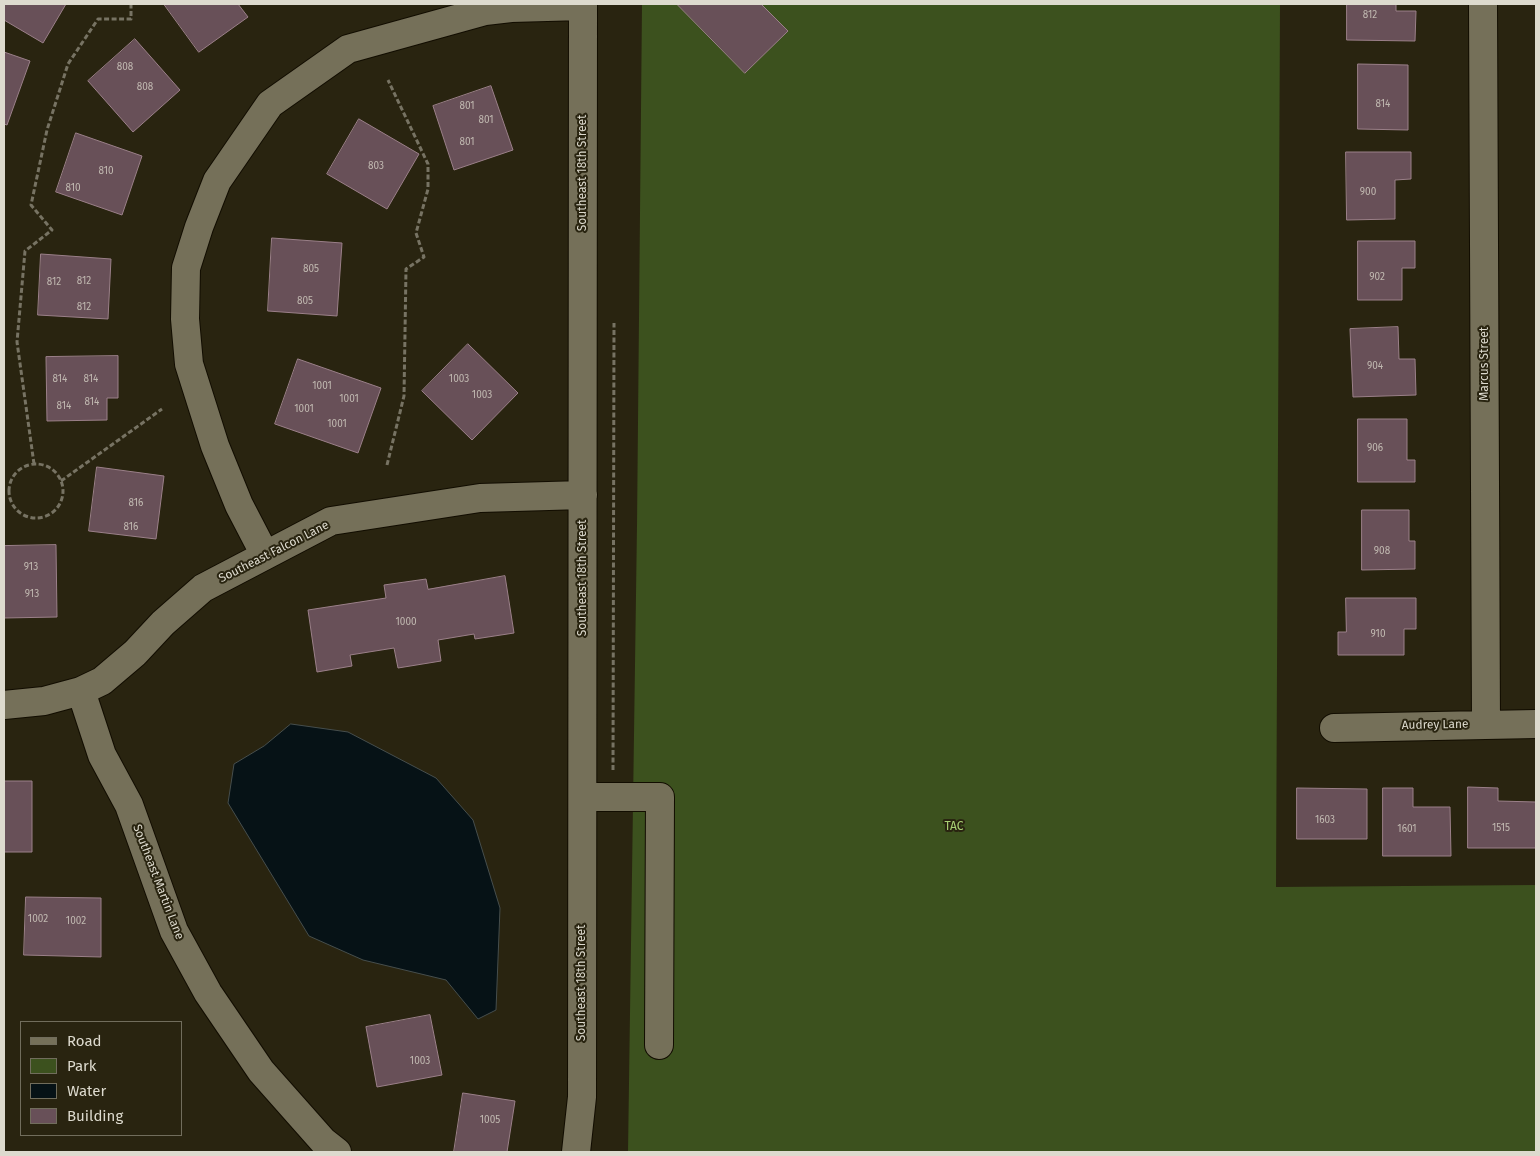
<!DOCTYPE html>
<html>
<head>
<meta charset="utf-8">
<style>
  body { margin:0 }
  #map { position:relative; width:1540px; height:1156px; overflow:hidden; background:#292410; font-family:"Fira Sans",sans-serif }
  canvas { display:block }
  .frame { position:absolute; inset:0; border:5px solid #dddace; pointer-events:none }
  .legend { position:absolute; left:20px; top:1021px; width:162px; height:115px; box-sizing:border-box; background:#292410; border:1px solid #716d5c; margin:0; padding:6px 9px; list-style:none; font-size:15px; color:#dddace }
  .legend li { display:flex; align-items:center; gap:10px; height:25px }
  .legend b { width:25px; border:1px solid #716d5c }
</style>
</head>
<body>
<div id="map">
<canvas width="1540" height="1156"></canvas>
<div class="frame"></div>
<ul class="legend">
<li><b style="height:6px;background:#757059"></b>Road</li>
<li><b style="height:14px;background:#3c511e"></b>Park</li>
<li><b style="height:14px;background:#061216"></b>Water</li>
<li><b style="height:14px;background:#685058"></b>Building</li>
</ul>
</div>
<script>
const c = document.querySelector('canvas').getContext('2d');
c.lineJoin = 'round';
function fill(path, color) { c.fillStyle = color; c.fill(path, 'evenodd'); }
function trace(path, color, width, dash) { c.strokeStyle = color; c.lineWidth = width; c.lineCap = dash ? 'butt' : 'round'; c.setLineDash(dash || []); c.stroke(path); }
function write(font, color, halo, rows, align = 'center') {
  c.font = font + ' "Fira Sans",sans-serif'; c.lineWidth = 4; c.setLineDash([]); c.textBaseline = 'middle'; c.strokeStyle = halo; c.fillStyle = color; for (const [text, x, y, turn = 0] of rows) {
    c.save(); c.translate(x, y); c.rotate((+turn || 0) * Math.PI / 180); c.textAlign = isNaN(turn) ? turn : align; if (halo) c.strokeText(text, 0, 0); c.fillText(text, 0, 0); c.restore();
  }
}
const green = new Path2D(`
  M642 4H1280L1276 887 1536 885V1152H628L637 525Z`);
const water = new Path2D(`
  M291 724 348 732 436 778 473 820 500 908 496 1010 478 1019 446 980 363 960 309 936 228 803 234 764 264 746Z`);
const building = new Path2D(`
  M4 4H66L43 43 4 20Z
  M164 4H238L248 17 199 52Z
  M677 4H761L788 31 745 73Z
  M1347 4H1396V11H1416L1415 41 1347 40Z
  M135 39 180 90 133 132 88 81Z
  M4 52 30 61 7 125 4 124Z
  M1358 64 1408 65V130L1358 129Z
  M491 86 513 150 454 170 433 106Z
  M359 119 419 154 387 209 327 174Z
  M76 133 142 156 122 215 56 192Z
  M1346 152H1411V179L1395 180V219L1347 220Z
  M272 238 342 243 337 316 268 311Z
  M1358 241H1415V268H1402V300H1358Z
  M41 254 111 259 108 319 38 315Z
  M1398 327 1399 359H1415L1416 395 1353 397 1350 329Z
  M468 344 518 393 472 440 422 391Z
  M118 356V398H107V420L47 421 46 357Z
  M298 359 381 388 358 453 275 424Z
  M1358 419H1407V460H1415V482H1358Z
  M97 467 164 476 156 539 89 531Z
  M1362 510H1409V541H1415V569L1362 570Z
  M56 545 57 617 4 618V546Z
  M505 576 514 633 475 639 474 634 438 640 441 661 398 668 394 648 350 655 352 666 317 672 308 610 386 598 384 585 426 579 428 589Z
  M1346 598H1416V629H1404V655H1338V632H1346Z
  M4 781H32V852H4Z
  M1468 787 1498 788V801L1536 802V848H1468Z
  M1297 788 1367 789V839H1297Z
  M1383 788H1413V807H1450L1451 856H1383Z
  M26 897 101 898V957L24 955Z
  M430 1015 442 1075 377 1087 366 1027Z
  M463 1093 515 1101 507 1152H454Z`);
const path = new Path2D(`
  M34 464 17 342 25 251 52 230 31 205 47 130 68 64 98 19H131V4
  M9 491a27 27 0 1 1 54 0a27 27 0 1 1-54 0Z
  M387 465 404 396 406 269 424 257 416 233 428 189V164L388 80
  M61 481 162 409
  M613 770 614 323`);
const minor = new Path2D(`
  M1483 4 1486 724
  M265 555 239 505 215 446 189 364 185 319 186 268 199 227 217 181 270 104 348 49 485 11 511 8 583 6
  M81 691 102 755 129 805 174 931 208 993 261 1071 323 1141 337 1152
  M4 705 44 701 81 691 102 681 135 653 163 623 203 588 331 521 480 498 583 495
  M1334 728 1536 724
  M583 797H660L659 1045
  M576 1152 582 1097 583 4`);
const numberNames = [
  ["812",1370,15],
  ["808",125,67],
  ["808",145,87],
  ["814",1383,104],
  ["801",467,106],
  ["801",486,120],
  ["801",467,142],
  ["803",376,166],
  ["810",106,171],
  ["810",73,188],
  ["900",1368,192],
  ["805",311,269],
  ["902",1377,277],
  ["812",84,281],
  ["812",54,282],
  ["805",305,301],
  ["812",84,307],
  ["904",1375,366],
  ["814",60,379],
  ["814",91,379],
  ["1003",459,379],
  ["1001",322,386],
  ["1003",482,395],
  ["1001",349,399],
  ["814",92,402],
  ["814",64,406],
  ["1001",304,409],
  ["1001",337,424],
  ["906",1375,448],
  ["816",136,503],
  ["816",131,527],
  ["908",1382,551],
  ["913",31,567],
  ["913",32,594],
  ["1000",406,622],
  ["910",1378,634],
  ["1603",1325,820],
  ["1515",1501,828],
  ["1601",1407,829],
  ["1002",38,919],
  ["1002",76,921],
  ["1003",420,1061],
  ["1005",490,1120]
];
const streetNames = [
  ["Southeast 18th Street",583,173,-90],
  ["Marcus Street",1485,364,-90],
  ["Southeast Falcon Lane",274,552,-27],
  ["Southeast 18th Street",583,578,-90],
  ["Audrey Lane",1435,725,-1],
  ["Southeast Martin Lane",158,882,69],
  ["Southeast 18th Street",582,983,-90]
];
const parkNames = [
  ["TAC",954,827]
];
fill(green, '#3c511e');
fill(water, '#061216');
trace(water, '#464e4d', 1);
fill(building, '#685058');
trace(building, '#9b8089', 1);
trace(minor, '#120d00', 30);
trace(path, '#777363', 3, [5, 2.5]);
trace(minor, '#757059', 28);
write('10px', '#c0b8b0', null, numberNames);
write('12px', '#dddace', '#292410', streetNames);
write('12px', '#a9d174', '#292410', parkNames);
</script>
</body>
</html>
